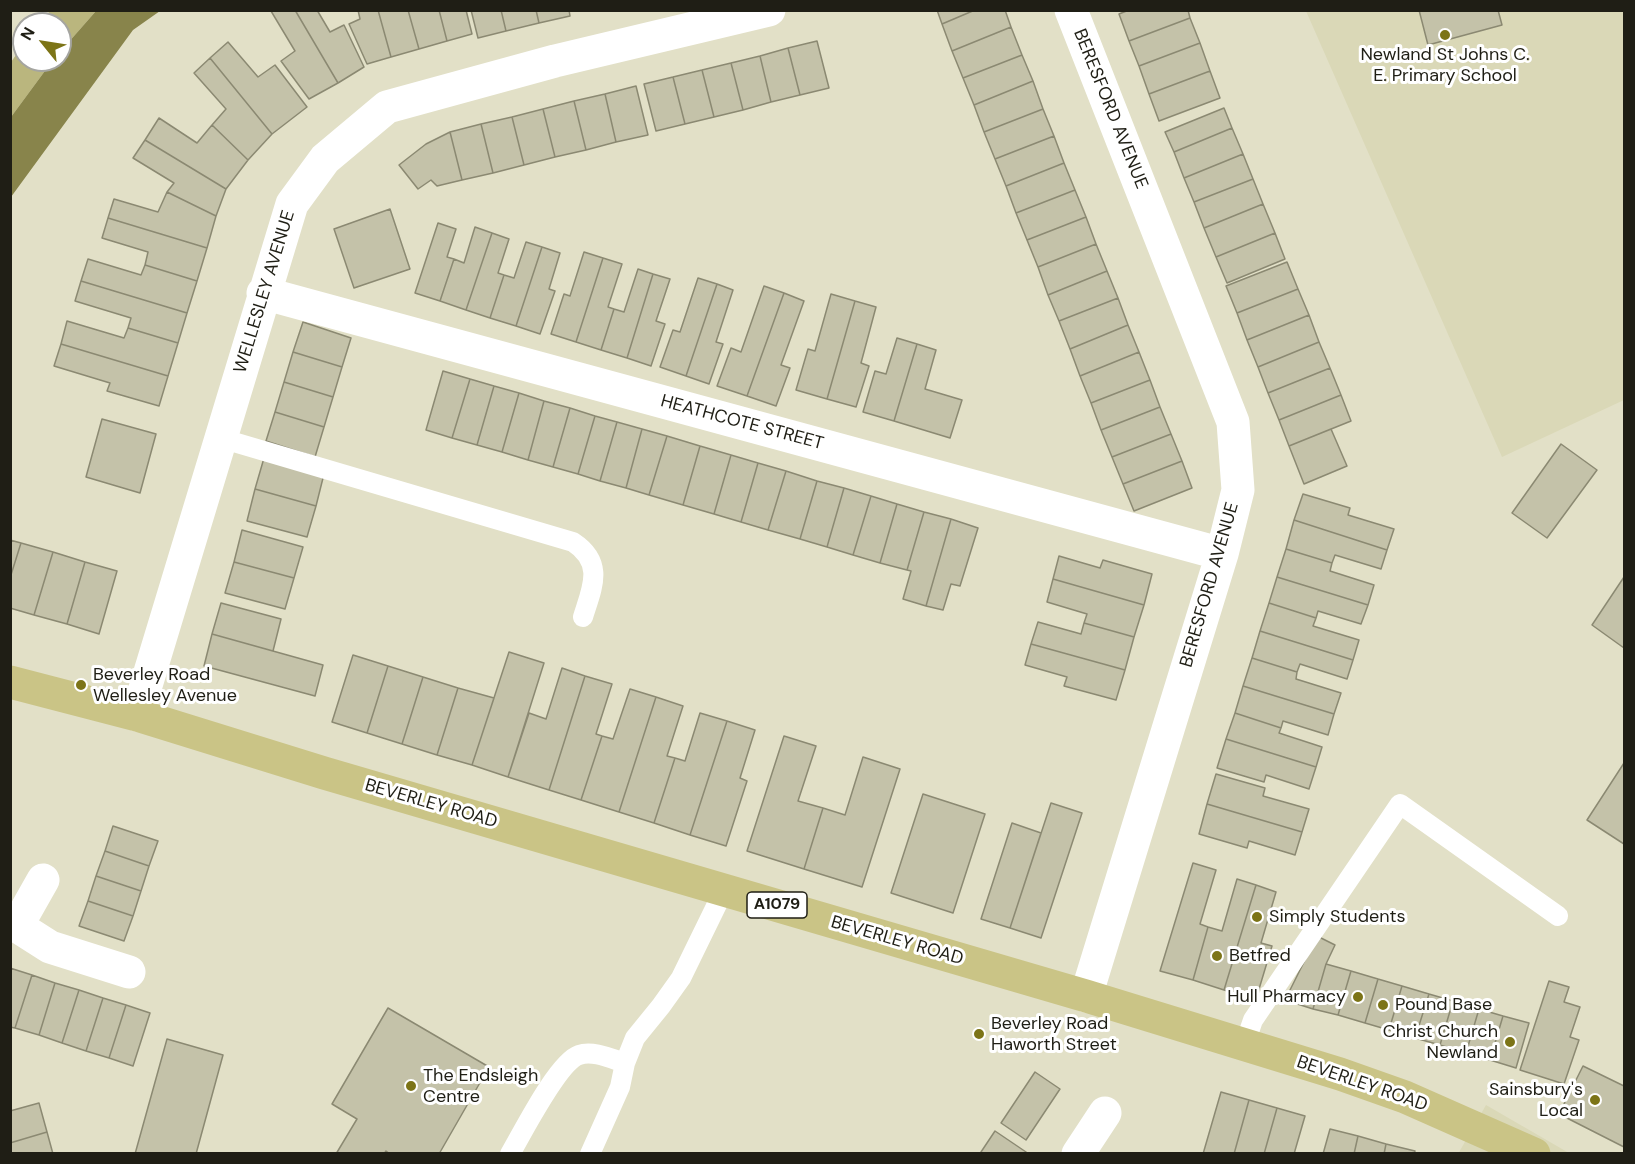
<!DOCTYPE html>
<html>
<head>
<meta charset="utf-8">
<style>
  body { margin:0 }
  #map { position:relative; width:1635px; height:1164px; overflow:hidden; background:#e2e0c7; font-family:"DM Sans",sans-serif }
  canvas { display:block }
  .frame { position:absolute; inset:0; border:12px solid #1f1e15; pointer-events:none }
  .north { position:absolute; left:12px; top:12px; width:60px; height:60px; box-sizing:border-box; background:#fff; border:2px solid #a5a5a1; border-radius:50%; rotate:300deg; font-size:16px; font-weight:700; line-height:24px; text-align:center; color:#1f1e15 }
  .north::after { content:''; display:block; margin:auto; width:21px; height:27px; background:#7c7417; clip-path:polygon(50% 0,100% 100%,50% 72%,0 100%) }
</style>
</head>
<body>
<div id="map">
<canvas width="1635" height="1164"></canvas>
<div class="frame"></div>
<div class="north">N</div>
</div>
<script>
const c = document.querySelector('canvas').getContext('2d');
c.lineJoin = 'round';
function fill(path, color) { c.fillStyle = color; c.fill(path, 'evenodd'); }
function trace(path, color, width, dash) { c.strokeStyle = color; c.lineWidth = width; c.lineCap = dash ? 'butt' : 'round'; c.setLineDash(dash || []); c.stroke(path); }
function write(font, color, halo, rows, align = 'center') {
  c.font = font + ' "DM Sans",sans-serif'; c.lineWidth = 6; c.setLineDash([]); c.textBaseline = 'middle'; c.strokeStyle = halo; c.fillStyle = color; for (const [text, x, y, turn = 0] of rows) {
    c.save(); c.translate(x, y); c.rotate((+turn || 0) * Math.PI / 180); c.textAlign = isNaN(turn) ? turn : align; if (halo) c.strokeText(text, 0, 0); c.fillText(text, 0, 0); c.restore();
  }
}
const built = new Path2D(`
  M1306 11H1624V400L1502 457Z
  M1486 1105 1569 1153 1458 1154Z`);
const green = new Path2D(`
  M50 11V10L96 11 60 52V24H39Z
  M24 44V60H53L11 117V62Z`);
const water = new Path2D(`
  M96 11H160L133 30 11 197V117L53 60H60V52Z`);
const building = new Path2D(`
  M295 10 338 83 309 99 281 61 295 51 271 11Z
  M295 10H317L330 32 344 25 364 67 338 83Z
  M358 10H378L391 57 367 64 349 24 360 19Z
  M378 10H408L419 49 391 57Z
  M408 10H439L447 41 419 49Z
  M439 10H466L472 34 447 41Z
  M471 10H501L506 31 478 38Z
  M501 10H536L539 23 506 31Z
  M536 10H569L570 16 539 23Z
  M937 10H975L942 24Z
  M975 10H1005L1011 27 952 51 942 24Z
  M1129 10H1188L1190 18 1129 41 1119 14Z
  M1419 10H1498L1502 25 1428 45Z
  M1190 18 1200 43 1139 66 1129 41Z
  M1011 27 1022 55 963 78 952 51Z
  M817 41 829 88 800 95 788 48Z
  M228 42 258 77 275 65 307 107 272 134 210 58Z
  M1200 43 1210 71 1149 94 1139 66Z
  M788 48 800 95 771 102 760 56Z
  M1022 55 1033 81 974 105 963 78Z
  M760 56 771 102 743 110 731 63Z
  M210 58 272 134 248 160 212 125 226 109 194 73Z
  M731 63 743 110 714 117 702 70Z
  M702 70 714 117 685 124 673 77Z
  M1210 71 1220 98 1159 121 1149 94Z
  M673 77 685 124 656 131 644 84Z
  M1033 81 1043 109 984 132 974 105Z
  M636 86 648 135 616 142 605 94Z
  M605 94 616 142 586 150 574 101Z
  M574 101 586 150 555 157 543 109Z
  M1224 108 1232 128 1174 152 1165 132Z
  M543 109 555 157 524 165 512 117Z
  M1043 109 1054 136 995 159 984 132Z
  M512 117 524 165 493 173 481 124Z
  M159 118 197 143 212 125 248 160 226 189 145 140Z
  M481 124 493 173 462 180 450 132Z
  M1232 128 1243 154 1184 178 1174 152Z
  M450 132 462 180 437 186 431 180 418 189 399 165 426 144Z
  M1054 136 1064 163 1006 186 995 159Z
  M145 140 226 189 216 216 167 192 174 183 133 158Z
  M1243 154 1253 179 1194 202 1184 178Z
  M1064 163 1075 190 1016 213 1006 186Z
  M1253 179 1263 204 1204 228 1194 202Z
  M1075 190 1086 217 1027 240 1016 213Z
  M167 192 216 216 207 248 108 218 114 199 158 212Z
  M1263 204 1275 233 1216 257 1204 228Z
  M390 209 410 269 354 288 334 229Z
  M1086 217 1096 244 1038 267 1027 240Z
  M108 218 207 248 197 281 145 265 148 252 102 238Z
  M438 223 456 229 447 257 454 259 440 301 415 293Z
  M475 227 492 233 466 310 440 301 454 259 464 263Z
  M492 233 509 239 498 273 504 275 490 318 466 310Z
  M1275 233 1285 259 1227 283 1216 257Z
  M526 242 542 247 516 326 490 318 504 275 514 278Z
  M1096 244 1107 271 1048 295 1038 267Z
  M542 247 560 253 549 289 555 291 540 334 516 326Z
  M584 252 603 258 576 342 551 334 564 294 570 296Z
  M603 258 622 264 608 307 614 309 601 350 576 342Z
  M88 259 141 275 145 265 197 281 187 313 81 281Z
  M1287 262 1298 289 1237 313 1226 286Z
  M638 269 653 274 627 358 601 350 614 309 624 312Z
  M1107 271 1118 298 1059 321 1048 295Z
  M653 274 670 279 656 321 665 324 651 366 627 358Z
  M698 278 717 284 686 376 660 367 673 330 680 332Z
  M81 281 187 313 178 343 128 328 131 318 75 301Z
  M717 284 733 290 716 342 723 344 709 384 686 376Z
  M764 286 784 293 747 396 717 386 731 348 741 352Z
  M1298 289 1309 315 1247 340 1237 313Z
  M784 293 804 301 781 365 790 368 776 406 747 396Z
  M831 294 855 301 827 399 796 390 808 349 815 351Z
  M1118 298 1128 325 1070 349 1059 321Z
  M855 301 876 307 861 363 869 366 856 407 827 399Z
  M1309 315 1319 342 1258 367 1247 340Z
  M67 321 124 338 128 328 178 343 168 376 61 344Z
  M303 322 351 338 342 367 293 352Z
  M1128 325 1139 352 1080 376 1070 349Z
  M897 338 917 344 894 421 863 412 875 371 886 374Z
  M1319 342 1330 368 1268 393 1258 367Z
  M61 344 168 376 159 406 107 391 110 383 54 366Z
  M917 344 936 350 925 389 962 400 950 438 894 421Z
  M293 352 342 367 333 397 284 382Z
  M1139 352 1150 380 1091 403 1080 376Z
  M1330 368 1341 395 1279 420 1268 393Z
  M443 371 470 379 452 438 426 430Z
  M470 379 494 386 477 445 452 438Z
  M1150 380 1160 407 1101 430 1091 403Z
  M284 382 333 397 324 427 275 412Z
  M494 386 519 393 502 452 477 445Z
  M519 393 544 401 528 460 502 452Z
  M1341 395 1351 421 1289 446 1279 420Z
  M544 401 570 408 553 467 528 460Z
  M1160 407 1171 434 1112 457 1101 430Z
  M570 408 595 416 578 474 553 467Z
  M275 412 324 427 315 457 266 441Z
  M595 416 617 422 600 481 578 474Z
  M102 419 156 434 140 493 86 477Z
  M617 422 642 429 626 488 600 481Z
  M642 429 667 436 649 495 626 488Z
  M1331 429 1347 466 1304 484 1289 446Z
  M1171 434 1182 461 1123 484 1112 457Z
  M667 436 700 446 683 505 649 495Z
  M1561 444 1597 470 1547 538 1512 513Z
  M700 446 731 455 714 514 683 505Z
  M731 455 758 463 741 522 714 514Z
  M264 458 324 474 316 506 255 489Z
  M1182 461 1192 488 1134 511 1123 484Z
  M758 463 786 471 768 530 741 522Z
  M786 471 817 481 800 539 768 530Z
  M817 481 844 488 827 547 800 539Z
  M844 488 871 496 853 555 827 547Z
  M255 489 316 506 307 537 247 521Z
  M1303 494 1350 508 1348 515 1394 529 1387 550 1294 520Z
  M871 496 897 504 880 563 853 555Z
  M897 504 924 512 907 570 880 563Z
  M924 512 951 519 926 606 903 599 911 571 907 570Z
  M951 519 978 528 960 586 951 584 943 610 926 606Z
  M1294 520 1387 550 1381 569 1335 555 1332 563 1286 549Z
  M242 530 303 547 294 578 234 562Z
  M10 540 21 543 10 578Z
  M21 543 53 552 34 615 10 608V578Z
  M1286 549 1332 563 1330 571 1374 585 1368 605 1277 577Z
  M53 552 85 562 67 624 34 615Z
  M1059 556 1100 568 1103 560 1152 574 1144 605 1053 579Z
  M85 562 117 571 99 634 67 624Z
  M234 562 294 578 285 609 225 593Z
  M1277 577 1368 605 1361 624 1318 611 1316 618 1269 603Z
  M1624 577V648L1592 625Z
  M1053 579 1144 605 1134 637 1084 623 1087 614 1047 602Z
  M221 603 281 619 273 651 212 634Z
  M1269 603 1316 618 1313 626 1359 640 1353 660 1260 631Z
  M1038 622 1081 634 1084 623 1134 637 1125 670 1031 644Z
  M1260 631 1353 660 1347 679 1300 664 1297 672 1252 658Z
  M212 634 323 665 315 696 204 666Z
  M1031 644 1125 670 1116 700 1064 686 1067 677 1025 665Z
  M509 652 544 663 508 777 472 765Z
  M353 655 388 666 367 733 332 722Z
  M1252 658 1297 672 1296 679 1341 693 1334 714 1243 686Z
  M388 666 423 677 402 744 367 733Z
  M562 668 585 676 549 790 508 777 529 713 546 719Z
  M585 676 612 684 596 734 602 736 581 800 549 790Z
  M423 677 458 688 437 755 402 744Z
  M1243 686 1334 714 1328 735 1283 721 1281 728 1235 713Z
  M458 688 494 698 472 765 437 755Z
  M630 689 656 697 619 812 581 800 602 736 613 739Z
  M656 697 683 706 667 756 675 758 654 823 619 812Z
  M700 713 727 721 690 835 654 823 675 758 685 761Z
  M1235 713 1281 728 1279 733 1322 747 1316 767 1226 739Z
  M727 721 755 730 740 778 747 781 726 846 690 835Z
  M784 736 816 746 798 801 823 808 804 869 747 851Z
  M1226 739 1316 767 1309 789 1266 775 1264 782 1217 768Z
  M863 757 900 769 862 887 804 869 823 808 845 815Z
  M1624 763V844L1587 820Z
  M1216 774 1265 788 1263 796 1309 809 1302 832 1207 804Z
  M923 794 985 814 953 913 891 893Z
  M1051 803 1082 813 1041 938 1010 928Z
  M1207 804 1302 832 1295 855 1249 841 1247 848 1199 834Z
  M1012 823 1041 833 1010 928 981 919Z
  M113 826 158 841 149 866 105 851Z
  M105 851 149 866 141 891 96 876Z
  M1193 863 1216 870 1200 924 1208 927 1193 980 1160 971Z
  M96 876 141 891 133 916 88 901Z
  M1237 879 1256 885 1224 990 1193 980 1208 927 1222 931Z
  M1256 885 1276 892 1261 943 1272 946 1256 999 1224 990Z
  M88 901 133 916 124 941 79 926Z
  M1317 936 1335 945 1326 964 1313 1009 1285 1000Z
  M1326 964 1351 971 1338 1015 1313 1009Z
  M10 968 32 975 15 1028 10 1027Z
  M1351 971 1378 979 1365 1023 1338 1015Z
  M32 975 55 983 39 1035 15 1028Z
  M1378 979 1402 986 1389 1030 1365 1023Z
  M1549 981 1569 987 1564 1002 1580 1007 1570 1037 1579 1040 1564 1084 1520 1070Z
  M55 983 79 990 62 1043 39 1035Z
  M1402 986 1429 994 1415 1038 1389 1030Z
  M79 990 103 998 86 1051 62 1043Z
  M1429 994 1453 1001 1440 1045 1415 1038Z
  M103 998 126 1005 109 1058 86 1051Z
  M1453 1001 1479 1009 1466 1053 1440 1045Z
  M126 1005 150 1013 133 1066 109 1058Z
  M388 1008 489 1067 439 1154H390L386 1151 384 1154H336L357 1119 332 1104Z
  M1479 1009 1503 1016 1490 1060 1466 1053Z
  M1503 1016 1529 1023 1516 1068 1490 1060Z
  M167 1039 223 1055 196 1154H135Z
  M1583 1066 1624 1086V1147L1559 1114Z
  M1035 1072 1060 1089 1026 1140 1001 1123Z
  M1221 1092 1249 1100 1234 1154H1203Z
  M1249 1100 1277 1108 1264 1154H1234Z
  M39 1103 47 1132 10 1143V1111Z
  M1277 1108 1305 1116 1294 1154H1264Z
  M1330 1129 1358 1136 1354 1154H1323Z
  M995 1131 1029 1154H984L981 1152Z
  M47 1132 53 1154H10V1143Z
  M1358 1136 1386 1144 1384 1154H1354Z
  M1386 1144 1415 1151 1414 1154H1384Z`);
const service = new Path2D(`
  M220 438 573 542C605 563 592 588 583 617
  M1244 1046 1253 1020 1400 804 1558 916
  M510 1154C523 1132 558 1062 579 1055 593 1050 612 1059 625 1063
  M590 1154 620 1087 625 1063 635 1038 661 1006 681 978 724 890`);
const minor = new Path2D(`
  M1071 10 1233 422 1238 490 1222 554 1086 996
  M263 293 1222 554
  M137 715 292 204 325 159 387 107 555 61 769 10
  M43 880 17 926 50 947 129 972
  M1078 1154 1105 1113`);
const primary = new Path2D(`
  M10 682 137 715 324 773 1086 996 1340 1074 1405 1097 1534 1154`);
const markers = [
  [1445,35,6,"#7c7417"],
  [81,685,6,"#7c7417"],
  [1257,917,6,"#7c7417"],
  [1217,956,6,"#7c7417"],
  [1358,997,6,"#7c7417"],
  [1383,1005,6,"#7c7417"],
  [979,1034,6,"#7c7417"],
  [1510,1042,6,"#7c7417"],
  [411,1086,6,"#7c7417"],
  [1595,1100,6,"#7c7417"]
];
const shields = [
  [777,905,60]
];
const shieldNames = [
  ["A1079",777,905]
];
const poiNames = [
  ["Newland St Johns C.",1445,55,"center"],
  ["E. Primary School",1445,76,"center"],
  ["Beverley Road",93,675],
  ["Wellesley Avenue",93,696],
  ["Simply Students",1269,917],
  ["Betfred",1229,956],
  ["Hull Pharmacy",1346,997,"right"],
  ["Pound Base",1395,1005],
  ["Beverley Road",991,1024],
  ["Haworth Street",991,1045],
  ["Christ Church",1498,1032,"right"],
  ["Newland",1498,1053,"right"],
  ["The Endsleigh",423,1076],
  ["Centre",423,1097],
  ["Sainsbury's",1583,1090,"right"],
  ["Local",1583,1111,"right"]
];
const streetNames = [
  ["BERESFORD AVENUE",1110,109,68],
  ["WELLESLEY AVENUE",265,292,-73],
  ["HEATHCOTE STREET",742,423,15],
  ["BERESFORD AVENUE",1210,585,-74],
  ["BEVERLEY ROAD",431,804,16],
  ["BEVERLEY ROAD",897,941,16],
  ["BEVERLEY ROAD",1362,1084,19]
];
fill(built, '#dad8b7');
fill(green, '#bab67e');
fill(water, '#88844b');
fill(building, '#c4c2a9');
trace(building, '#8b8972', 1.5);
trace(service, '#fff', 20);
trace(minor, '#fff', 33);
trace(primary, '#cac486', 33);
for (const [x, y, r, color] of markers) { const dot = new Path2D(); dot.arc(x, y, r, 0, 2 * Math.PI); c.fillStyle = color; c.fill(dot); trace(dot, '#fff', 2); }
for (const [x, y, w] of shields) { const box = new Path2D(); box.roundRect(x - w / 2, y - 13, w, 26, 4.5); c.fillStyle = '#fff'; c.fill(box); trace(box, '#1f1e15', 1.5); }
write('bold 16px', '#1f1e15', null, shieldNames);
write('18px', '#1f1e15', '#fff', poiNames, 'left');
write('18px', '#1f1e15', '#fff', streetNames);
</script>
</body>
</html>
